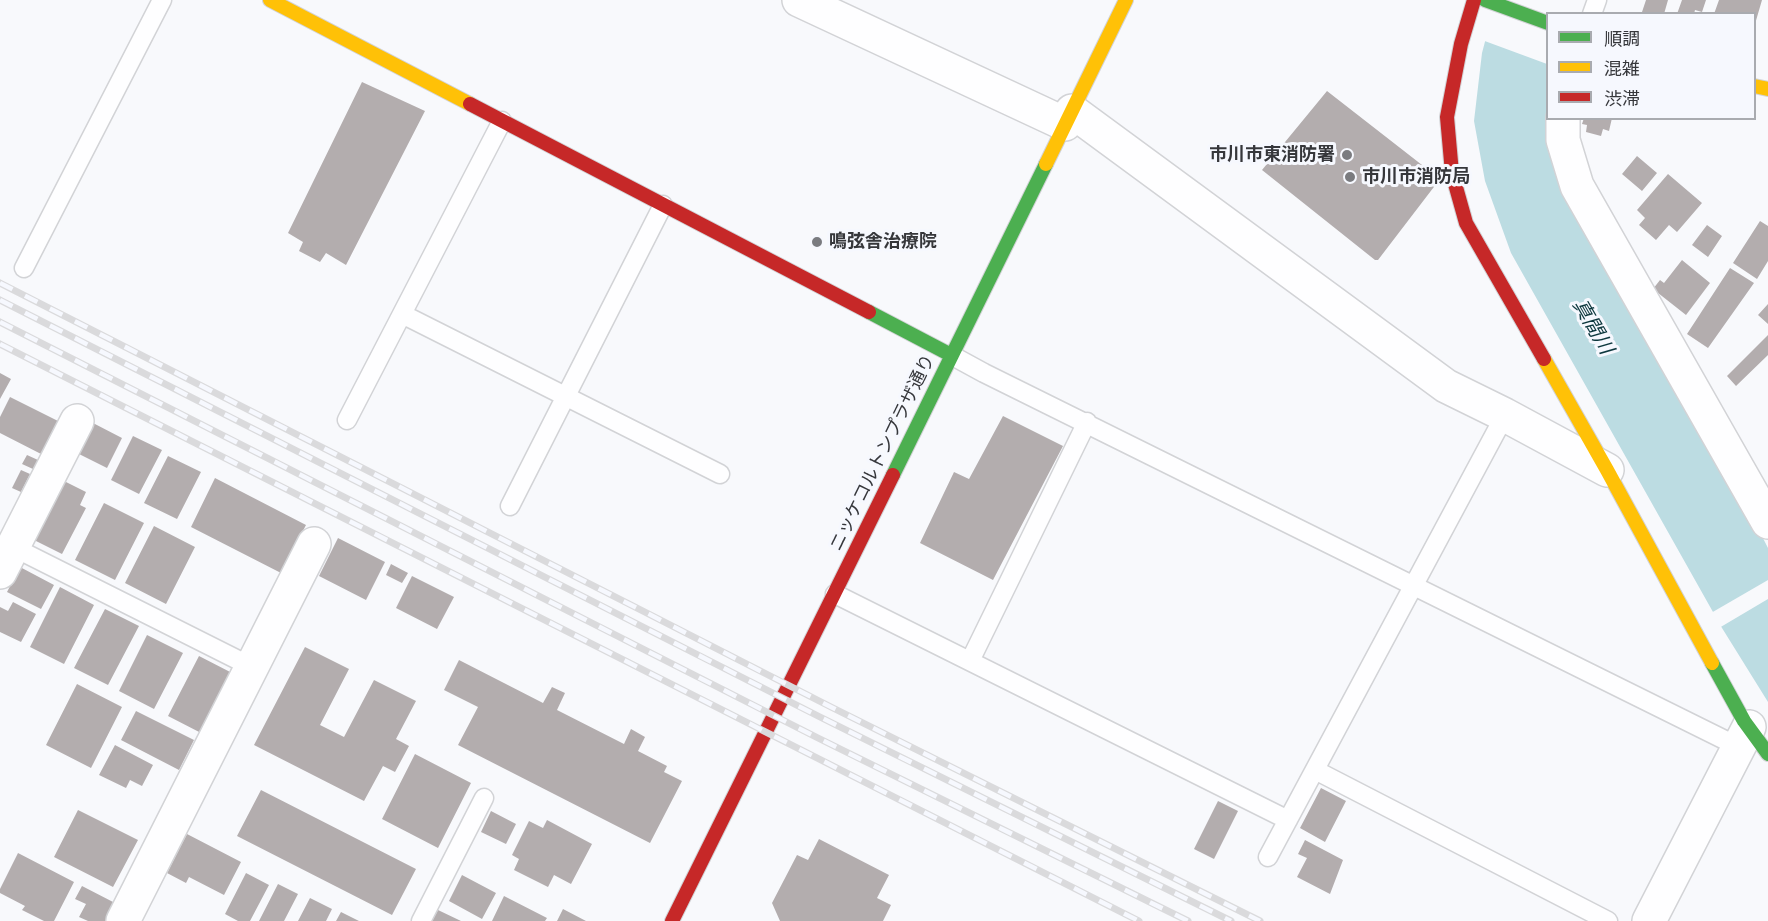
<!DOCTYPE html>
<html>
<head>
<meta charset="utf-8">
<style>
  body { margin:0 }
  #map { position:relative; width:1768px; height:921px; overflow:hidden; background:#f8f9fc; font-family:"Times New Roman","Noto Sans JP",serif }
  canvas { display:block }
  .legend { position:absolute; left:1546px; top:12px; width:210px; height:108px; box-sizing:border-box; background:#f6f8fe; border:2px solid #a9abb0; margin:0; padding:8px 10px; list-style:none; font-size:18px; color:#36373b }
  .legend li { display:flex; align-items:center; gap:12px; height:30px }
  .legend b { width:30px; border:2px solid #a9abb0 }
</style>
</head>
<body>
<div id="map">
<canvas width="1768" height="921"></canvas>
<ul class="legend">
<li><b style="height:8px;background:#4caf50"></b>順調</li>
<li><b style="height:8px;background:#ffc107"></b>混雑</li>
<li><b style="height:8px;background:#c62828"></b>渋滞</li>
</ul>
</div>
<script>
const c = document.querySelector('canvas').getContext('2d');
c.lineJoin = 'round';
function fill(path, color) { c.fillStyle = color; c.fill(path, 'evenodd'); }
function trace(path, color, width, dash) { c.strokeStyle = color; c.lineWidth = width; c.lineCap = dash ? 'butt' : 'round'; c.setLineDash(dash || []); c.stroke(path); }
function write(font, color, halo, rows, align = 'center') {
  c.font = font + ' "Times New Roman","Noto Sans JP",serif'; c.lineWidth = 6; c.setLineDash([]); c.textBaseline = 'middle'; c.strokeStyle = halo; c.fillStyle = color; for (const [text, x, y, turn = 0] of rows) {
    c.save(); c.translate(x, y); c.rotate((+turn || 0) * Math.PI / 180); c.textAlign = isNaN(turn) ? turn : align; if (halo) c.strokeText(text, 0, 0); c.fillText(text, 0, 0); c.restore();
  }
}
const water = new Path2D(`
  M1496 0 1548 14V118L1768 548V702L1722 628 1511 253 1485 181 1474 121 1482 53Z`);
const pier = new Path2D(`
  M1493 0H1583L1578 14H1548L1547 64 1482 40Z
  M1768 580V599L1719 628 1711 613Z`);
const building = new Path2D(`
  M1646 0H1668L1664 14 1642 12Z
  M1682 0H1706L1702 12 1695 10 1694 14H1677Z
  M1719 0H1762L1755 24 1754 14H1714Z
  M362 82 425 111 346 265 326 253 320 262 299 251 303 242 288 233Z
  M1327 91 1440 179 1378 260H1375L1262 170Z
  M1584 118H1612L1609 131 1603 129 1601 136 1586 132 1587 125 1582 124Z
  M1637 156 1657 173 1642 191 1622 174Z
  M1668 174 1702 203 1677 232 1669 225 1656 240 1639 225 1645 218 1637 210Z
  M1760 221 1768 226V261L1757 279 1733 263Z
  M1707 225 1722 236 1708 257 1692 245Z
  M1682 260 1710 283 1686 315 1653 289 1660 280 1664 283Z
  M1730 268 1754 283 1708 348 1687 334Z
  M1768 304V324L1758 315Z
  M1768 335V355L1736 386 1727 376Z
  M0 373 11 379 0 399Z
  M10 397 60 422 43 455 0 433V417Z
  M1003 416 1063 446 993 580 920 543 954 472 969 479Z
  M93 423 122 438 107 468 77 453Z
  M133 436 162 450 139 494 111 480Z
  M27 455 38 460 33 469 22 464Z
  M168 456 201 472 177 519 144 503Z
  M21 470 30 474 21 492 12 488Z
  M215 478 306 525 281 573 191 527Z
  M64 481 86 492 80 505 86 508 62 554 34 540Z
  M104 503 144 523 115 580 75 560Z
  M154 526 195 547 166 604 125 583Z
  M338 538 385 562 366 600 319 576Z
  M391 564 408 573 402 583 386 575Z
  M20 567 54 585 41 609 7 592Z
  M412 576 454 597 437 629 396 608Z
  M60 587 94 605 64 664 30 647Z
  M13 602 36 614 21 642 0 632V607L8 611Z
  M105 609 139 626 108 685 74 668Z
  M147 635 183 653 154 709 119 691Z
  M305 647 349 669 320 725 344 737 374 680 416 701 396 739 409 746 395 772 383 766 364 801 254 745Z
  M199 656 234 674 203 734 168 716Z
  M459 660 543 703 552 687 565 693 557 710 624 744 631 729 645 737 638 751 667 766 664 772 682 781 650 843 458 745 478 707 444 690Z
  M77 684 122 707 91 768 46 745Z
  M136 711 194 740 179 770 121 740Z
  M115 745 153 765 142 786 130 780 126 788 99 775Z
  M415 754 471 783 438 848 382 819Z
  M1321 788 1346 801 1325 842 1300 828Z
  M261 790 416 869 392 915 237 836Z
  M1218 801 1238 811 1214 859 1194 849Z
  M78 810 138 840 113 887 54 857Z
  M491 811 516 824 506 844 481 832Z
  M547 820 592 844 571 884 554 875 548 887 514 870 519 859 512 855 529 821 543 828Z
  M187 834 241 862 224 895 189 877 186 883 167 873Z
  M819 839 889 875 877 898 891 905 883 921H780L772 903 797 855 808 860Z
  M1305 840 1343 860 1330 894 1297 877 1307 858 1298 854Z
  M18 853 74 882 54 921H44L22 910 25 906 0 893V889Z
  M246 873 269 885 250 921H238L225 914Z
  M462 875 496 893 482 919 449 901Z
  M278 884 298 894 284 921H259Z
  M82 886 115 903 106 921H88L79 917 86 904 75 899Z
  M504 896 547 918 545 921H492Z
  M310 898 332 909 326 921H298Z
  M563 909 586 921H557Z
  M438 910 461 921H432Z
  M341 912 359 921H336Z`);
const lane = new Path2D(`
  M1592 14 1597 0
  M24 268 162 0
  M402 314 720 474
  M951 355 984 373 1739 747
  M347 420 502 121
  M510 506 663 205
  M13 547 252 667
  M835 594 1288 820
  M970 661 1087 422
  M1315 770 1608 921
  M1268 857 1505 415
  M421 921 484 798`);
const street = new Path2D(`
  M799 0 1065 124
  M1072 111 1446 386 1505 415 1607 470
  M1563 118V140L1577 186 1768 522
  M0 572 77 421
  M123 921 314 544
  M1649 921 1749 727`);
const fast = new Path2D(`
  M1485 0 1548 23
  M869 312 951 355
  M893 475 1046 164
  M1712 663 1744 721 1768 754`);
const slow = new Path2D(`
  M270 0 470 104
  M1754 86 1768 89
  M1046 164 1126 0
  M1544 359 1607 470 1712 663`);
const jam = new Path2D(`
  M1474 0 1461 44 1447 117 1452 173 1466 223 1544 359
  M470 104 869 312
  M672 921 893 475`);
const rail = new Path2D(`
  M0 283 831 707 1260 921
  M0 300 820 717 1231 921
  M0 322 818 738 1188 921
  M0 344 1139 921`);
const markers = [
  [1347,155,6,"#7a7b7f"],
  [1350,177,6,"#7a7b7f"],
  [817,242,6,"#7a7b7f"]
];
const poiNames = [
  ["市川市東消防署",1335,155,"right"],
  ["市川市消防局",1362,177],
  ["鳴弦舎治療院",829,242]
];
const streetNames = [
  ["ニッケコルトンプラザ通り",883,453,-64]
];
const waterNames = [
  ["真間川",1592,327,60]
];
fill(water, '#bcdce2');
fill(pier, '#f8f9fc');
fill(building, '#b3adae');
trace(lane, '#d2d3d6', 21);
trace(street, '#d2d3d6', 36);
trace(fast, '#d2d3d6', 16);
trace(slow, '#d2d3d6', 16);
trace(jam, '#d2d3d6', 16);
trace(lane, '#fefeff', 18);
trace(street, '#fefeff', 33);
trace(fast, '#4caf50', 14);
trace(slow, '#ffc107', 14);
trace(jam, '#c62828', 14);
trace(rail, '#dadadc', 7);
trace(rail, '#f6f8fe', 4.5, [14]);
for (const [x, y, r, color] of markers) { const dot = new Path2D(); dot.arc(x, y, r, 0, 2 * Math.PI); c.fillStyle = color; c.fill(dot); trace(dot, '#f6f8fe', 2); }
write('bold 18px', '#36373b', '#f6f8fe', poiNames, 'left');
write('18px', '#36373b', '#f6f8fe', streetNames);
write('italic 20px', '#0c373d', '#f6f8fe', waterNames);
</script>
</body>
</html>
